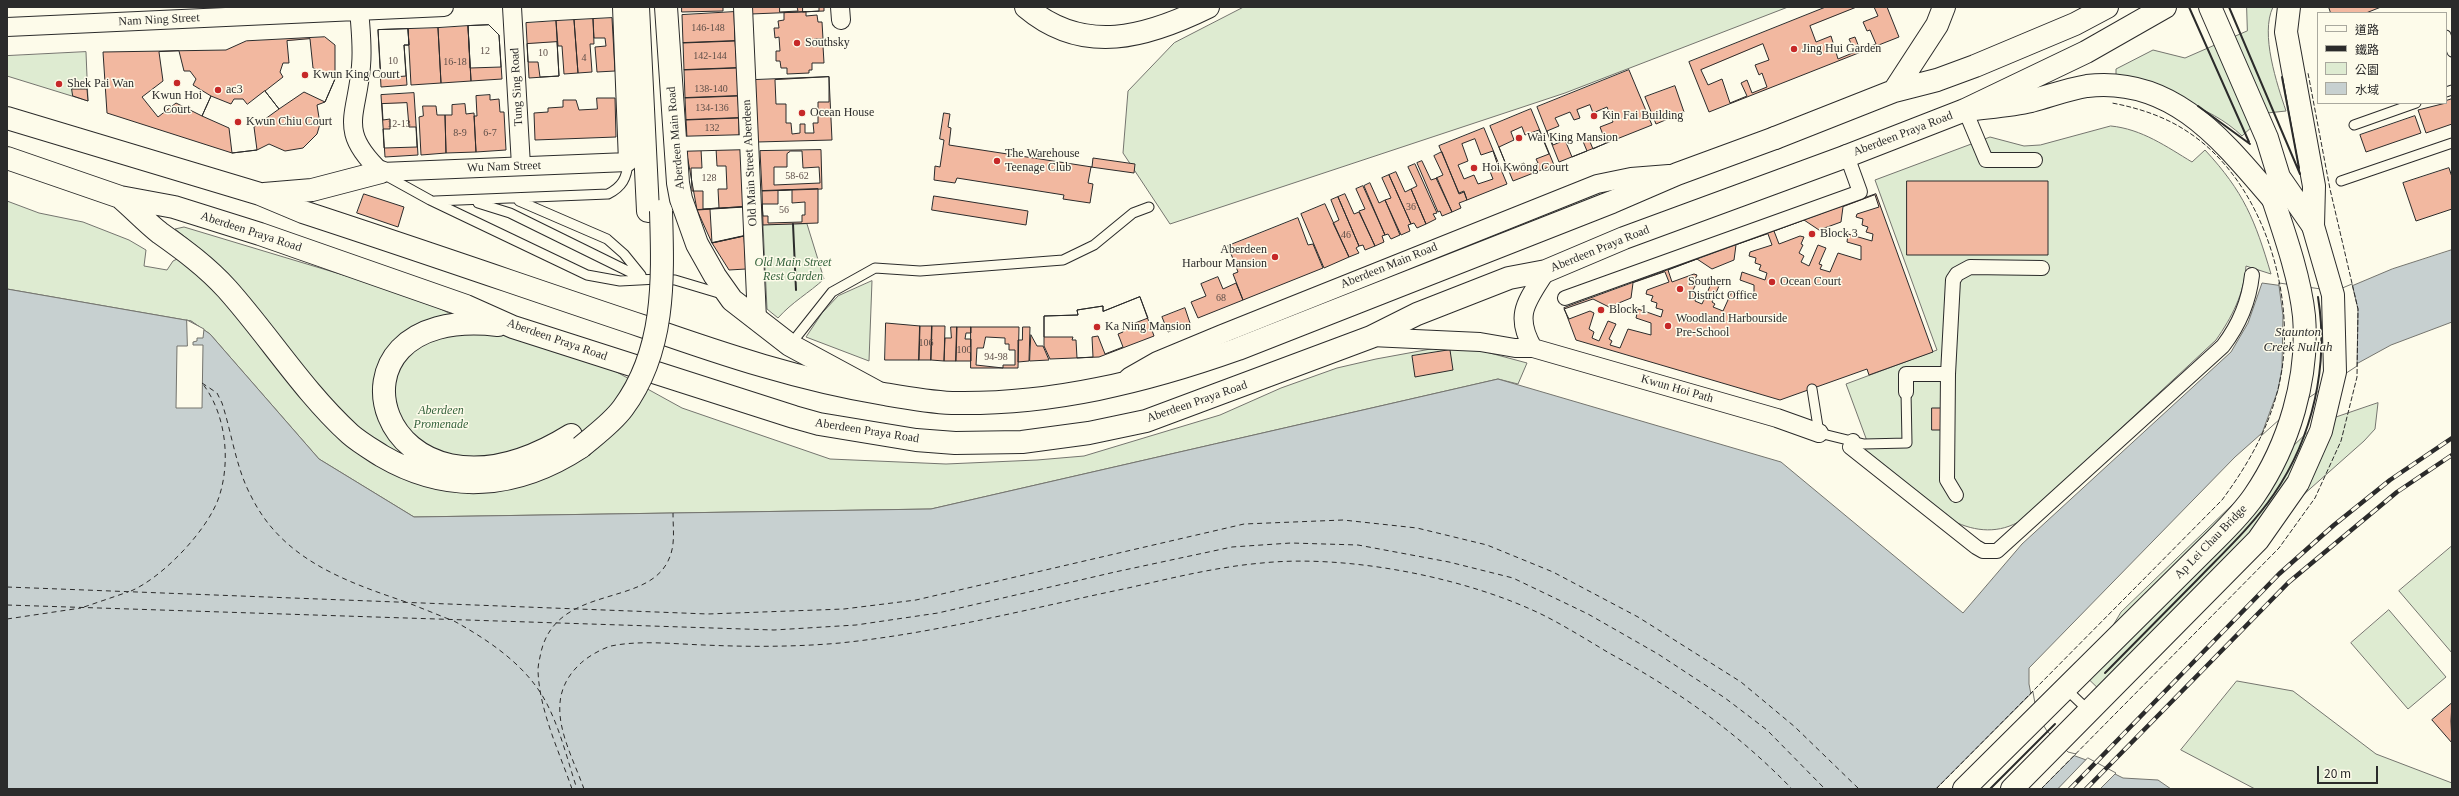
<!DOCTYPE html>
<html>
<head>
<meta charset="utf-8">
<style>
  body { margin:0 }
  #map { position:relative; width:2459px; height:796px; overflow:hidden; background:#fdfbea; font-family:Georgia,"Noto Sans TC",serif }
  canvas { display:block }
  .frame { position:absolute; inset:0; border:8px solid #2b2b2b; pointer-events:none }
  .legend { position:absolute; left:2317px; top:12px; width:130px; height:92px; box-sizing:border-box; background:#fdfbea; border:1px solid #a9a89e; margin:0; padding:5px 7px; list-style:none; font-size:12px; color:#2b2b2b }
  .legend li { display:flex; align-items:center; gap:8px; height:20px }
  .legend b { width:20px; border:1px solid #a9a89e }
  .scale { position:absolute; left:2317px; top:766px; width:61px; height:18px; box-sizing:border-box; border:2px solid #2b2b2b; border-top:0; padding-left:5px; font-size:12px; line-height:14px; white-space:nowrap; color:#2b2b2b; -webkit-text-stroke:3px #fdfbea; paint-order:stroke }
</style>
</head>
<body>
<div id="map">
<canvas width="2459" height="796"></canvas>
<div class="frame"></div>
<ul class="legend">
<li><b style="height:5px;background:#fdfbea"></b>道路</li>
<li><b style="height:5px;background:#2b2b2b"></b>鐵路</li>
<li><b style="height:11px;background:#deebd1"></b>公園</li>
<li><b style="height:11px;background:#c7d0d0"></b>水域</li>
</ul>
<div class="scale">20 m</div>
</div>
<script>
const c = document.querySelector('canvas').getContext('2d');
c.lineJoin = 'round';
function fill(path, color) { c.fillStyle = color; c.fill(path, 'evenodd'); }
function trace(path, color, width, dash) { c.strokeStyle = color; c.lineWidth = width; c.lineCap = dash ? 'butt' : 'round'; c.setLineDash(dash || []); c.stroke(path); }
function write(font, color, halo, rows, align = 'center') {
  c.font = font + ' Georgia,serif'; c.lineWidth = 3; c.setLineDash([]); c.textBaseline = 'middle'; c.strokeStyle = halo; c.fillStyle = color; for (const [text, x, y, turn = 0] of rows) {
    c.save(); c.translate(x, y); c.rotate((+turn || 0) * Math.PI / 180); c.textAlign = isNaN(turn) ? turn : align; if (halo) c.strokeText(text, 0, 0); c.fillText(text, 0, 0); c.restore();
  }
}
const green = new Path2D(`
  M1244 7H1788L1565 93 1170 224 1123 153 1128 91 1174 43Z
  M2247 7H2273C2260 34 2277 84 2286 111L2267 113 2242 136C2209 104 2159 94 2116 80V69L2153 50 2185 58 2247 31Z
  M86 52 88 101 7 76V56Z
  M2111 126C2142 129 2167 147 2192 162L2205 150C2244 192 2255 220 2271 274L2246 266C2244 294 2232 317 2216 340L2022 520C1999 534 1976 532 1953 521L1863 448 1867 441 1846 384 1937 350 1875 180 1990 137 2024 146 2040 145Z
  M7 201 39 213 83 222 129 240 146 250 144 266 167 270 173 261 199 248 175 229 184 227 413 296 472 324 613 370 682 408 830 459 946 464 1037 460 1084 456 1220 415 1281 388 1337 368 1376 359 1436 348 1475 349 1527 363 1518 384 1498 379 931 509 414 517 319 459 210 334 191 321 7 289Z
  M807 224 824 279C809 293 792 302 778 318L767 309 763 225Z
  M872 281 869 361 806 337 822 313 838 296Z
  M2378 403 2375 429 2364 441 2276 519 2105 695 2075 666 2108 634 2121 612 2316 424Z
  M2452 546V653L2399 591Z
  M2389 610 2446 677 2408 709 2351 643Z
  M2237 681 2293 691 2376 754 2452 783V789H2255L2181 750Z`);
const water = new Path2D(`
  M2452 250V322L2391 345 2349 368 2289 409 2235 457 2029 668V684L2035 715 2043 728 2067 753 2089 761 2123 778 2158 780 2171 789H7V289L191 321 210 334 319 459 414 517 931 509 1498 379 1781 462 1963 613 2022 544 2231 352 2248 323 2262 283 2335 293 2392 269Z`);
const pier = new Path2D(`
  M2279 283 2335 291 2352 284 2358 309 2357 366 2290 410 2261 436 2278 390 2282 368 2283 316Z
  M187 320 204 329 203 338H197V341L193 342V345H203L202 408H176L177 346H187Z
  M2033 692 2037 715 2047 731 2068 752 2076 754 2041 789H1936Z
  M2088 758 2116 773 2100 789H2058Z`);
const ferry = new Path2D(`
  M202 383 217 393 222 403C232 434 236 468 251 496 282 559 344 581 406 602
  M7 587 708 614 844 609 916 600 1244 524 1343 520 1417 528 1487 545 1553 572 1638 617 1741 682 1795 727 1859 789
  M131 591C163 577 208 530 219 497 231 461 226 413 202 383
  M411 604 451 620
  M7 605 774 630 856 625 938 613 1115 572 1232 547 1291 543 1358 545 1449 562 1513 578 1588 614 1658 654 1725 698 1767 730 1825 789
  M84 607 128 592
  M7 619 81 608
  M454 621C490 641 529 667 548 706 561 732 568 762 577 789
  M572 789C559 751 539 710 538 670 538 664 540 658 541 652 557 585 643 607 667 563 676 547 673 531 673 513
  M584 789C569 747 540 701 580 664 587 657 601 649 611 646 640 640 674 644 704 645 749 647 795 647 840 643 937 633 1032 608 1128 588 1172 578 1216 567 1262 563 1348 554 1470 578 1547 617 1568 628 1589 641 1609 653 1677 690 1738 733 1792 789`);
const building = new Path2D(`
  M682 7H723V11L682 12Z
  M751 7H824V11L751 14Z
  M780 7H797L798 11 780 12Z
  M803 7H819V11L803 12Z
  M1826 7H1887L1899 37 1709 112 1689 62Z
  M1857 7H1874L1878 16 1863 22 1867 31 1870 30 1876 44 1860 50 1855 37 1849 39 1855 52 1838 59 1831 36 1816 42 1810 26Z
  M2329 7H2381L2366 13H2331Z
  M734 12 735 41 683 43 682 15Z
  M806 12V16L817 15 818 22H822L823 39H814V46H823L824 63H812V70H809V73L787 74V68H781L780 61H776V51H780L779 37 775 38 774 28H779L778 21 784 20V13Z
  M612 18 615 71 597 72 595 47 606 46 605 38H594L593 19Z
  M593 19 594 44H590L592 72 578 73 574 20Z
  M574 20 578 73 564 74 562 46H558L556 21Z
  M556 21 559 76 529 78 526 23Z
  M489 25 499 35 501 67 470 68 468 26Z
  M489 25 499 35 502 79 471 81 468 26Z
  M468 26 471 81 441 83 438 28Z
  M438 28 441 83 411 85 408 29Z
  M408 29 409 45H404L406 76 381 78 378 30Z
  M408 29 409 45H404L407 85 381 87 378 30Z
  M325 37 335 45V79L325 102 317 105 320 124 317 134 303 148 285 151 269 144 257 150 232 153 107 113 103 52 226 50 246 41Z
  M310 39 313 68 335 79 325 102 304 92 279 109 265 91 283 77 280 72 283 63H289L287 41Z
  M735 41 737 68 684 70 683 43Z
  M557 42 559 76 540 77 538 62H528L527 44Z
  M1763 44 1769 60 1755 65 1759 75 1762 73 1767 87 1752 93 1747 80 1741 83 1747 96 1730 103 1722 79 1708 85 1701 70Z
  M179 51 184 71H190L196 79 193 85 211 96 202 116 176 103 158 117 142 97 163 81 159 52Z
  M737 68 738 96 685 98 684 70Z
  M1629 70 1652 125 1559 162 1537 107Z
  M829 77V102H818V123H813L814 133H805V124H800V133L792 134 791 123H786V104H776L775 80Z
  M829 77 832 140 757 142 754 80Z
  M1675 86 1684 112 1656 124 1645 97Z
  M72 89H87L88 101 73 96Z
  M265 91 279 109 254 127 257 150 232 153 229 128 202 116 211 96 231 104 234 99H243L247 104Z
  M414 93 418 155 385 157 381 95Z
  M490 95V100L499 99 500 112H504L506 150 476 152 474 116H477L476 96Z
  M738 96 739 118 686 120 685 98Z
  M597 98H615L616 137 535 140 534 113 548 112V108L563 107V100H576L579 110 597 109Z
  M2452 99V124L2426 133 2418 110 2446 103V101Z
  M407 103 409 127H416L417 147 384 148 383 129H390V119L383 120 382 104Z
  M465 104 466 114 474 113 476 152 446 153 445 115H452V105Z
  M1590 105 1593 113 1607 107 1613 122 1600 127 1606 143 1593 149 1588 137 1582 139 1587 151 1572 157 1565 140 1553 145 1547 131 1559 126 1555 118 1570 112 1574 120 1580 118 1577 110Z
  M423 106H436L437 115H445L446 153 421 155 419 117 423 116Z
  M1531 109 1554 165 1513 181 1490 126Z
  M944 113 950 114 948 127 951 128 949 145 1092 167 1093 158 1135 164 1134 173 1091 167 1088 183 1093 184 1090 203 1063 199 1064 195 957 178 955 183 934 180 935 166 940 167 944 140 940 139Z
  M2415 116 2421 133 2366 152 2360 135Z
  M739 118V136L687 138 686 120Z
  M1522 127 1525 135 1539 130 1549 154 1536 159 1538 163 1526 168 1524 163 1508 170 1499 147 1514 140 1511 132Z
  M1484 128 1507 184 1467 200 1464 191 1459 193 1439 146Z
  M1475 139 1481 155 1493 151 1498 166 1489 169 1493 179 1478 184 1474 175 1464 179 1458 165 1468 161 1462 144Z
  M742 147 744 207 697 210 686 149Z
  M716 148 717 166H726L727 189H718L719 208 703 209V191H692L691 168H702L701 149Z
  M821 150 822 189 762 191 760 151Z
  M791 151H802L803 168 819 167 820 183 774 185V167H787V154Z
  M1442 152 1459 194 1464 192 1467 200 1459 203 1461 208 1452 212 1436 178 1443 175 1434 156Z
  M1422 161 1431 180 1437 178 1452 212 1442 216 1440 211 1438 212 1417 163Z
  M1415 164 1437 213 1433 214 1436 219 1426 224 1411 189 1417 186 1408 167Z
  M2449 168 2452 177V209L2416 221 2403 183Z
  M1396 172 1405 192 1411 189 1426 224 1417 228 1414 223 1411 224 1389 175Z
  M1389 175 1411 224 1408 225 1410 231 1401 235 1385 200 1391 198 1382 178Z
  M1907 181H2048V255H1907Z
  M1370 183 1379 203 1385 200 1400 235 1391 239 1388 234 1385 235 1364 186Z
  M1363 186 1385 235 1382 236 1384 242 1375 246 1359 211 1365 209 1356 189Z
  M818 189V223L763 225 762 191Z
  M792 190V203L805 202V215H802V222L768 223V216H763L762 204H778V191Z
  M364 194 404 207 398 227 357 213Z
  M1345 194 1354 214 1359 212 1375 246 1365 250 1363 245 1359 246 1338 197Z
  M1876 194 1933 352 1869 375 1867 369 1780 400 1576 340 1564 308Z
  M1875 195 1879 207 1857 214 1856 217 1863 219 1862 225 1868 227 1866 232 1873 234 1872 241 1848 234 1847 242 1861 246V260L1838 253 1830 272 1820 269 1822 265 1819 264 1826 248 1818 245 1809 266 1801 262 1804 256 1799 253 1803 245 1801 244 1804 237 1800 236 1779 244 1774 231 1804 220 1819 230 1841 222 1843 207Z
  M934 196 1028 211 1026 225 932 210Z
  M1338 197 1359 246 1356 248 1359 253 1349 257 1333 223 1339 220 1331 200Z
  M1325 204 1349 257 1324 268 1301 214Z
  M744 207V236L712 243 710 209Z
  M744 207V236L712 243 697 210Z
  M1298 218 1308 245 1313 244 1323 268 1243 300 1233 274 1238 272 1228 246Z
  M1768 234 1772 245 1750 252 1749 256 1756 258 1755 263 1761 265 1759 270 1767 273 1765 280 1742 272 1740 280 1754 285V298L1732 291 1723 311 1713 307 1715 304 1712 302 1719 286 1711 284 1702 304 1695 301 1698 294 1692 292 1696 284 1694 282 1697 275 1694 274 1672 282 1668 270 1697 259 1712 269 1734 260 1736 245Z
  M744 236 746 269 729 270 712 243Z
  M1665 272 1669 282 1647 290 1646 294 1653 296 1651 301 1657 303 1656 308 1663 310 1661 317 1638 309 1636 318 1651 323V335L1628 329 1620 348 1610 345 1612 341 1609 339 1616 324 1608 321 1599 341 1592 338 1594 332 1589 329 1594 313 1590 311 1569 319 1564 309 1593 299 1609 307 1631 298 1633 283Z
  M1218 277 1223 289 1236 283 1243 300 1198 318 1191 302 1206 296 1201 284Z
  M1140 297 1148 318 1122 328 1123 332 1118 334 1123 347 1105 354 1098 336 1092 337 1093 357 1077 358 1076 340H1072L1073 337H1044V316L1078 315 1077 310 1103 306V311Z
  M1140 297 1154 336 1099 357 1050 359 1044 346V316L1078 315 1077 310 1103 306V311Z
  M1185 308 1190 323 1168 332 1162 317Z
  M886 323 920 326 919 360H885Z
  M920 326H932L931 360H919Z
  M932 326H945L944 361 931 360Z
  M951 327H957L956 361H944L945 338H951Z
  M957 327H971V333H966L965 339H971V361H956Z
  M971 327H1019L1018 368H971Z
  M1023 327H1030L1029 361 1018 362V340H1022Z
  M1031 335 1037 346H1043L1049 360 1030 361Z
  M986 337 1005 338V344H1009V350H1015V365H1003V368L976 365 977 348H983Z
  M1450 350 1453 370 1415 377 1412 356Z
  M1932 408H1944L1943 430H1932Z
  M2452 703 2451 721 2452 743 2432 720Z`);
const service = new Path2D(`
  M2446 35 2452 52
  M2446 92 2452 90
  M2354 125 2416 103
  M383 174 430 200 587 275 620 281 658 279 675 280 722 294
  M2341 181 2452 143
  M435 201 608 194C622 187 627 178 628 162
  M519 201 607 239 624 254 641 275
  M478 203 510 213 644 279
  M790 345 832 292 875 268 920 271 1063 260 1094 245 1133 213 1149 207
  M1812 389 1819 433 1864 444 1907 443 1906 392
  M2065 688 2089 711`);
const pedestrian = new Path2D(`
  M1965 110 1986 160H2035
  M675 144 749 142
  M1565 298 1860 192 1847 156
  M1906 392V374H1948
  M1853 441 1850 447 1976 547 1983 551H1997L2223 346C2239 325 2249 302 2252 275
  M1956 495 1947 480 1948 374 1953 280 1957 274 1970 267 2042 268`);
const minor = new Path2D(`
  M359 7C360 26 363 46 361 66 357 117 337 130 381 172L628 162 622 7
  M512 7 521 166
  M743 7 757 319
  M840 7 841 20
  M7 27 444 7
  M1371 337 1480 342 1515 348H1533L1777 418 1819 433
  M1533 348C1513 314 1528 300 1546 271
  M1129 377 1157 361 1222 334 1597 184 1631 177 1669 174`);
const tertiary = new Path2D(`
  M1026 7C1084 56 1147 37 1208 7`);
const secondary = new Path2D(`
  M666 7 678 183 681 199 697 244 715 276 732 300 790 345 875 391
  M1964 789 2216 539C2229 526 2243 512 2254 496 2289 445 2309 378 2304 316 2300 278 2285 235 2273 199
  M2012 789 2258 540 2298 483 2321 431 2335 372 2333 295 2313 226`);
const primary = new Path2D(`
  M638 7 648 211
  M7 118 260 194 303 212C417 249 531 289 645 327 725 355 800 380 884 394 907 398 929 402 952 403 1051 405 1145 382 1238 349L1612 202 1677 174 1775 138
  M7 158 120 197 174 207 260 234 466 306 513 327 794 417 819 424 916 440 955 443 1022 442 1089 433 1146 421 1371 337 1417 314 1509 278 1546 271 1624 238 1847 156
  M264 194 312 190 381 172
  M120 197C133 208 146 222 160 233 184 250 207 267 227 289 269 336 303 391 350 434 359 442 371 449 382 456 449 495 517 489 581 447
  M498 325C304 302 377 555 571 435`);
const trunk = new Path2D(`
  M2210 7 2267 138 2279 177 2313 226
  M2289 7 2286 32 2314 186 2313 226
  M1894 91 1937 25 1944 7
  M1965 110C1987 107 2010 106 2031 101 2050 96 2068 89 2087 86 2173 76 2223 141 2273 199
  M1775 138 1894 91 1937 80 1975 66 2075 24 2107 7
  M1847 156 1965 110 2086 52 2165 7`);
const rail = new Path2D(`
  M2070 789 2279 574 2334 525 2390 480 2452 438
  M2086 789 2289 582 2397 492 2452 455`);
const primaryBridge = new Path2D(`
  M581 447C595 435 612 423 623 408 666 350 663 278 661 211`);
const fence = new Path2D(`
  M1936 789 2222 500C2247 466 2268 430 2278 389 2300 303 2265 182 2188 132 2166 117 2139 108 2112 103
  M2041 789 2279 548 2315 498 2341 441 2357 377 2358 309 2330 189 2308 73`);
const wall = new Path2D(`
  M2189 7 2249 142
  M2229 7 2300 174
  M2282 77 2299 168
  M2198 106 2250 144
  M793 224 796 290
  M2105 673C2136 642 2166 611 2197 580 2224 552 2253 525 2274 494 2313 437 2329 365 2318 297
  M1990 789 2055 724`);
const markers = [
  [797,43,4,"#c62828"],
  [1794,49,4,"#c62828"],
  [305,75,4,"#c62828"],
  [177,83,4,"#c62828"],
  [59,84,4,"#c62828"],
  [218,90,4,"#c62828"],
  [802,113,4,"#c62828"],
  [1594,116,4,"#c62828"],
  [238,122,4,"#c62828"],
  [1519,138,4,"#c62828"],
  [997,161,4,"#c62828"],
  [1474,168,4,"#c62828"],
  [1812,234,4,"#c62828"],
  [1275,257,4,"#c62828"],
  [1772,282,4,"#c62828"],
  [1680,289,4,"#c62828"],
  [1601,310,4,"#c62828"],
  [1668,326,4,"#c62828"],
  [1097,327,4,"#c62828"]
];
const numberNames = [
  ["146-148",708,28],
  ["12",485,51],
  ["10",543,53],
  ["142-144",710,56],
  ["4",584,58],
  ["10",393,61],
  ["16-18",455,62],
  ["138-140",711,89],
  ["134-136",712,108],
  ["12-13",399,124],
  ["132",712,128],
  ["8-9",460,133],
  ["6-7",490,133],
  ["58-62",797,176],
  ["128",709,178],
  ["36",1411,207],
  ["56",784,210],
  ["46",1346,235],
  ["68",1221,298],
  ["106",926,343],
  ["100",964,350],
  ["94-98",996,357]
];
const streetNames = [
  ["Nam Ning Street",159,20,-3],
  ["Tung Sing Road",517,87,-93],
  ["Aberdeen Praya Road",1903,134,-21],
  ["Aberdeen Main Road",676,138,-95],
  ["Old Main Street Aberdeen",750,163,-93],
  ["Wu Nam Street",504,167,-2],
  ["Aberdeen Praya Road",251,232,18],
  ["Aberdeen Praya Road",1600,249,-22],
  ["Aberdeen Main Road",1389,266,-22],
  ["Aberdeen Praya Road",557,340,19],
  ["Kwun Hoi Path",1677,389,16],
  ["Aberdeen Praya Road",1197,402,-19],
  ["Aberdeen Praya Road",867,431,9],
  ["Ap Lei Chau Bridge",2211,542,-46]
];
const poiNames = [
  ["Southsky",805,43],
  ["Jing Hui Garden",1802,49],
  ["Kwun King Court",313,75],
  ["Shek Pai Wan",67,84],
  ["ac3",226,90],
  ["Kwun Hoi",177,96,"center"],
  ["Court",177,110,"center"],
  ["Ocean House",810,113],
  ["Kin Fai Building",1602,116],
  ["Kwun Chiu Court",246,122],
  ["Wai King Mansion",1527,138],
  ["The Warehouse",1005,154],
  ["Teenage Club",1005,168],
  ["Hoi Kwong Court",1482,168],
  ["Block 3",1820,234],
  ["Aberdeen",1267,250,"right"],
  ["Harbour Mansion",1267,264,"right"],
  ["Southern",1688,282],
  ["District Office",1688,296],
  ["Ocean Court",1780,282],
  ["Block 1",1609,310],
  ["Woodland Harbourside",1676,319],
  ["Pre-School",1676,333],
  ["Ka Ning Mansion",1105,327]
];
const parkNames = [
  ["Old Main Street",793,263],
  ["Rest Garden",793,277],
  ["Aberdeen",441,411],
  ["Promenade",441,425]
];
const waterNames = [
  ["Staunton",2298,333],
  ["Creek Nullah",2298,348]
];
fill(green, '#deebd1');
trace(green, '#74746e', 1);
fill(water, '#c7d0d0');
trace(water, '#74746e', 1);
fill(pier, '#fdfbea');
trace(pier, '#74746e', 1);
trace(ferry, '#2b2b2b', 1, [5, 4]);
fill(building, '#f2b8a0');
trace(building, '#2b2b2b', 1);
trace(service, '#2b2b2b', 11);
trace(pedestrian, '#2b2b2b', 16);
trace(minor, '#2b2b2b', 20);
trace(tertiary, '#2b2b2b', 24);
trace(secondary, '#2b2b2b', 24);
trace(primary, '#2b2b2b', 24);
trace(trunk, '#2b2b2b', 24);
trace(service, '#fdfbea', 9);
trace(pedestrian, '#fdfbea', 14);
trace(minor, '#fdfbea', 18);
trace(tertiary, '#fdfbea', 22);
trace(secondary, '#fdfbea', 22);
trace(primary, '#fdfbea', 22);
trace(trunk, '#fdfbea', 22);
trace(rail, '#2b2b2b', 4.5);
trace(rail, '#fdfbea', 3, [9]);
trace(primaryBridge, '#2b2b2b', 24, []);
trace(primaryBridge, '#fdfbea', 22);
trace(fence, '#2b2b2b', 1, [5, 2]);
trace(wall, '#2b2b2b', 2);
for (const [x, y, r, color] of markers) { const dot = new Path2D(); dot.arc(x, y, r, 0, 2 * Math.PI); c.fillStyle = color; c.fill(dot); trace(dot, '#fdfbea', 1.5); }
write('10px', '#5d4e48', null, numberNames);
write('12px', '#2b2b2b', '#fdfbea', streetNames);
write('12px', '#2b2b2b', '#fdfbea', poiNames, 'left');
write('italic 12px', '#34623c', '#fdfbea', parkNames);
write('italic 13px', '#2b2b2b', '#fdfbea', waterNames);
</script>
</body>
</html>
